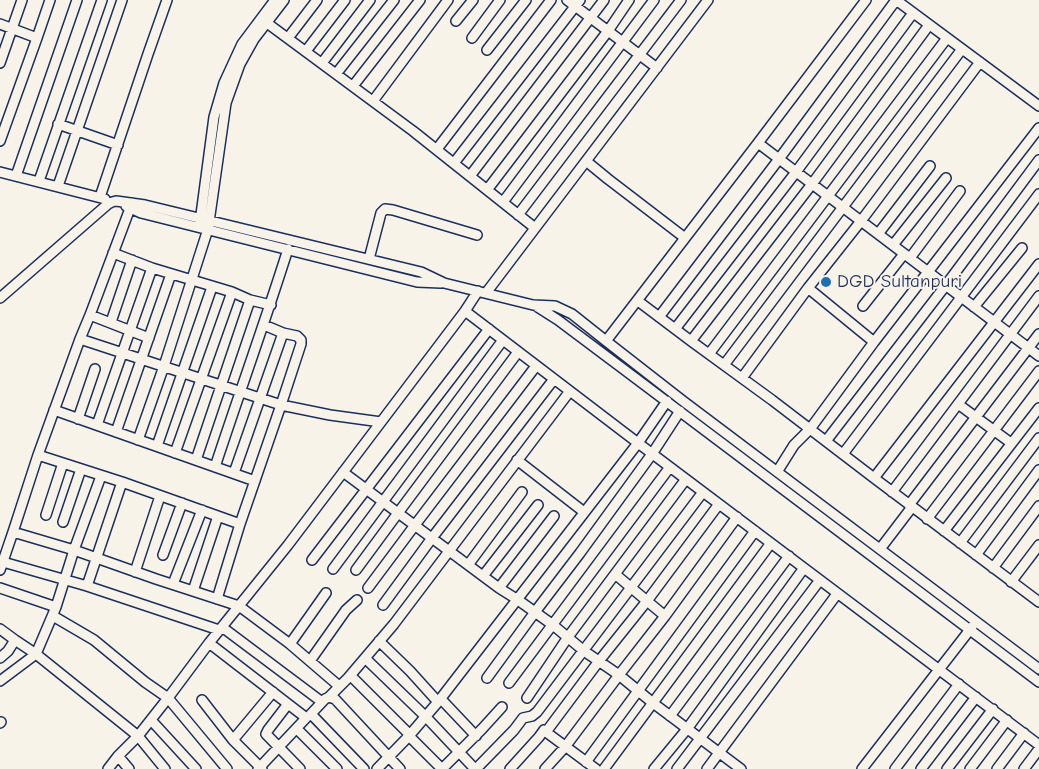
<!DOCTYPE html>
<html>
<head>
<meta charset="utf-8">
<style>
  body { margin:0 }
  canvas { display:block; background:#f7f3e8 }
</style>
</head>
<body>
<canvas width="1039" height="769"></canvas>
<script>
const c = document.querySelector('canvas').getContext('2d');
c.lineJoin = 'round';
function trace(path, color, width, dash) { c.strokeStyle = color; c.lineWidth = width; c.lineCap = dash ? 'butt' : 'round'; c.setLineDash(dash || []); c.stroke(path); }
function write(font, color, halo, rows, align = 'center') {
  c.font = font + ' "Comic Neue",sans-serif'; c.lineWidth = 4; c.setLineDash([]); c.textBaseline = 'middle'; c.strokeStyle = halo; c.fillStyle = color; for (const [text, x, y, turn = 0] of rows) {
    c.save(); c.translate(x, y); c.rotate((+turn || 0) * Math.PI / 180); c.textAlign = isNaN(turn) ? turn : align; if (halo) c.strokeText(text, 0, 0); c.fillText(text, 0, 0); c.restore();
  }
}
const minor = new Path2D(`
  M567 0 657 68
  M896 0 1039 106
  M456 21 473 0
  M267 23 413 131 535 228
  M0 24 37 38
  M288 38 317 0
  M472 38 500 0
  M487 50 526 0
  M306 51 345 0
  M0 63 22 0
  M322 63 370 0
  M336 74 394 0
  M353 86 420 0
  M373 101 448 0
  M58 124 118 145
  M0 141 37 38 50 0
  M758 143 1039 356
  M437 149 551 0
  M586 161 608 179 685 238
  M454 163 580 0
  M0 172 105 199
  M16 176 77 0
  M470 176 604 0
  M39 181 102 0
  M58 186 122 0
  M487 190 608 31 629 0
  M100 197 148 54 167 0
  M503 202 654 0
  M126 206 141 213 417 282 441 283
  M518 215 681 0
  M200 222 214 117 224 83 242 44 275 0
  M878 234 930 166
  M893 245 946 178
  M113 253 152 268 232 292 250 300 271 305
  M910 258 960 191
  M369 259 381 213 385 209 393 210 477 235
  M808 288 874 342
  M486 293 708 0
  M0 298 108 204 112 202 116 201 145 205 421 272 444 283 533 305 555 306 572 314 606 341 683 401 1039 669
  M638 301 691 341 772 400 874 478 1039 602
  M536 306 558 320 638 380 1039 682
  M863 306 904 254
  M974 307 1022 248
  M465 311 638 443 1039 745
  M90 315 149 338
  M659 317 779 159 896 0
  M111 322 132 260
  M675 329 796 172 913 13
  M80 339 281 405 330 415 381 422
  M606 341 758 143 866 0
  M691 341 812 184 929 25
  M709 354 947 38
  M724 365 962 49
  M742 378 808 288 861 221 980 62
  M958 404 1011 443
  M54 410 255 481
  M78 419 95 369
  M97 425 152 268
  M116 432 171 274
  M138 440 164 366 208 229 226 103 240 64 254 39 284 0
  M826 441 946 285 1039 160
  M157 446 212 287
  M175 453 232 292
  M843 454 1039 194
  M38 455 122 482 240 524
  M196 460 250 300
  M517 460 584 512
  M215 467C239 394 265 322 288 249
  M343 472 499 588 518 600 553 625 584 651 619 675 653 703 741 769
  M777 472 794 445 810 429 874 342 1039 128
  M234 473 283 333
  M874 478 1039 264
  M892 492 1039 296
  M909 505 1039 334
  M46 515 63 463
  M927 519 1039 371
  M63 522 81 469
  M944 531 1039 408
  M13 532 74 550 156 579 239 606 290 644 339 686
  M960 543 1039 438
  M880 549 912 507
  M163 555 182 503
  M976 555 1039 470
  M312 560 489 329
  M3 562 87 586 219 630
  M468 565 522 492
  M993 568 1039 506
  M333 569 503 340
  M0 570 13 532 38 455 80 339 90 315 132 203
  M356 570 398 513 518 352
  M135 572 160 496
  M615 574 647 601 665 616
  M483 576 538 505
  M1011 582 1039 545
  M173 584 202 510
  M87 586 122 482
  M0 588 56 607
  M368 588 415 525 536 366
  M499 588 554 516
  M193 591 218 516
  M217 599 240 524 281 405 301 344V340L297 336 283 333 264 325
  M383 605 432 538 554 379
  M53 616 94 640 145 682 168 698 227 769
  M222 627 322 702
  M0 629 15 640 36 654 138 736 165 769
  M379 641 410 671 438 702
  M209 643 305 717 309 716 325 699 329 697 348 678 394 624 570 391
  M290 644 326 593
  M0 658 8 651 15 640
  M365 658 426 717 475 769
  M310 661 346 610 357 600
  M351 676 410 735
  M487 678 535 612 580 553 652 454 680 411
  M0 681 36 654 56 607 74 550 101 476
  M509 683 670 467
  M329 697 335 699 400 769
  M527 698 568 637 686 479
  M441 699 476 736
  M202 700 233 740 262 769
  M288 704 268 730 266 734 300 769
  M311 714 364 769
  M670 716 789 556
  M151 720 196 769
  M0 723 1 722
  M297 729 337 769
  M546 732 596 769
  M409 736 442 769
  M233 740 273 692
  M118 756 129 769
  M586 762 755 531
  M108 769 118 756 138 736 168 698 209 643 288 545 465 311 478 291
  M258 769 307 717
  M377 769 408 737 438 702 638 443 667 401
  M442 769 482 729 502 707
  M476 769 514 730 523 718 532 716 537 712 703 492
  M510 769 539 737 544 730 546 732 599 661 647 601 719 504
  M545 769 565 747 619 675 665 616 737 517
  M604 769 771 543
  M654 769 687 729 804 568
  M677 769 820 580
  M707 769 837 594
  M862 769 972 627
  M895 769 959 684
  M921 769 976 697
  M947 769 993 709
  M970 769 1007 720
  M997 769 1024 733
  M1024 769 1039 749`);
const markers = [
  [826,282,6,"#1f6fb2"]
];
const poiNames = [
  ["DGD Sultanpuri",837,282]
];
trace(minor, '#1b2f5e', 12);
trace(minor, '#f7f3e8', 9);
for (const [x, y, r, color] of markers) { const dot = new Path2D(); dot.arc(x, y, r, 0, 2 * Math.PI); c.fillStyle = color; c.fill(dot); trace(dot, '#f7f3e8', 2); }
write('19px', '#1b2f5e', '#f7f3e8', poiNames, 'left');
</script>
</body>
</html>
